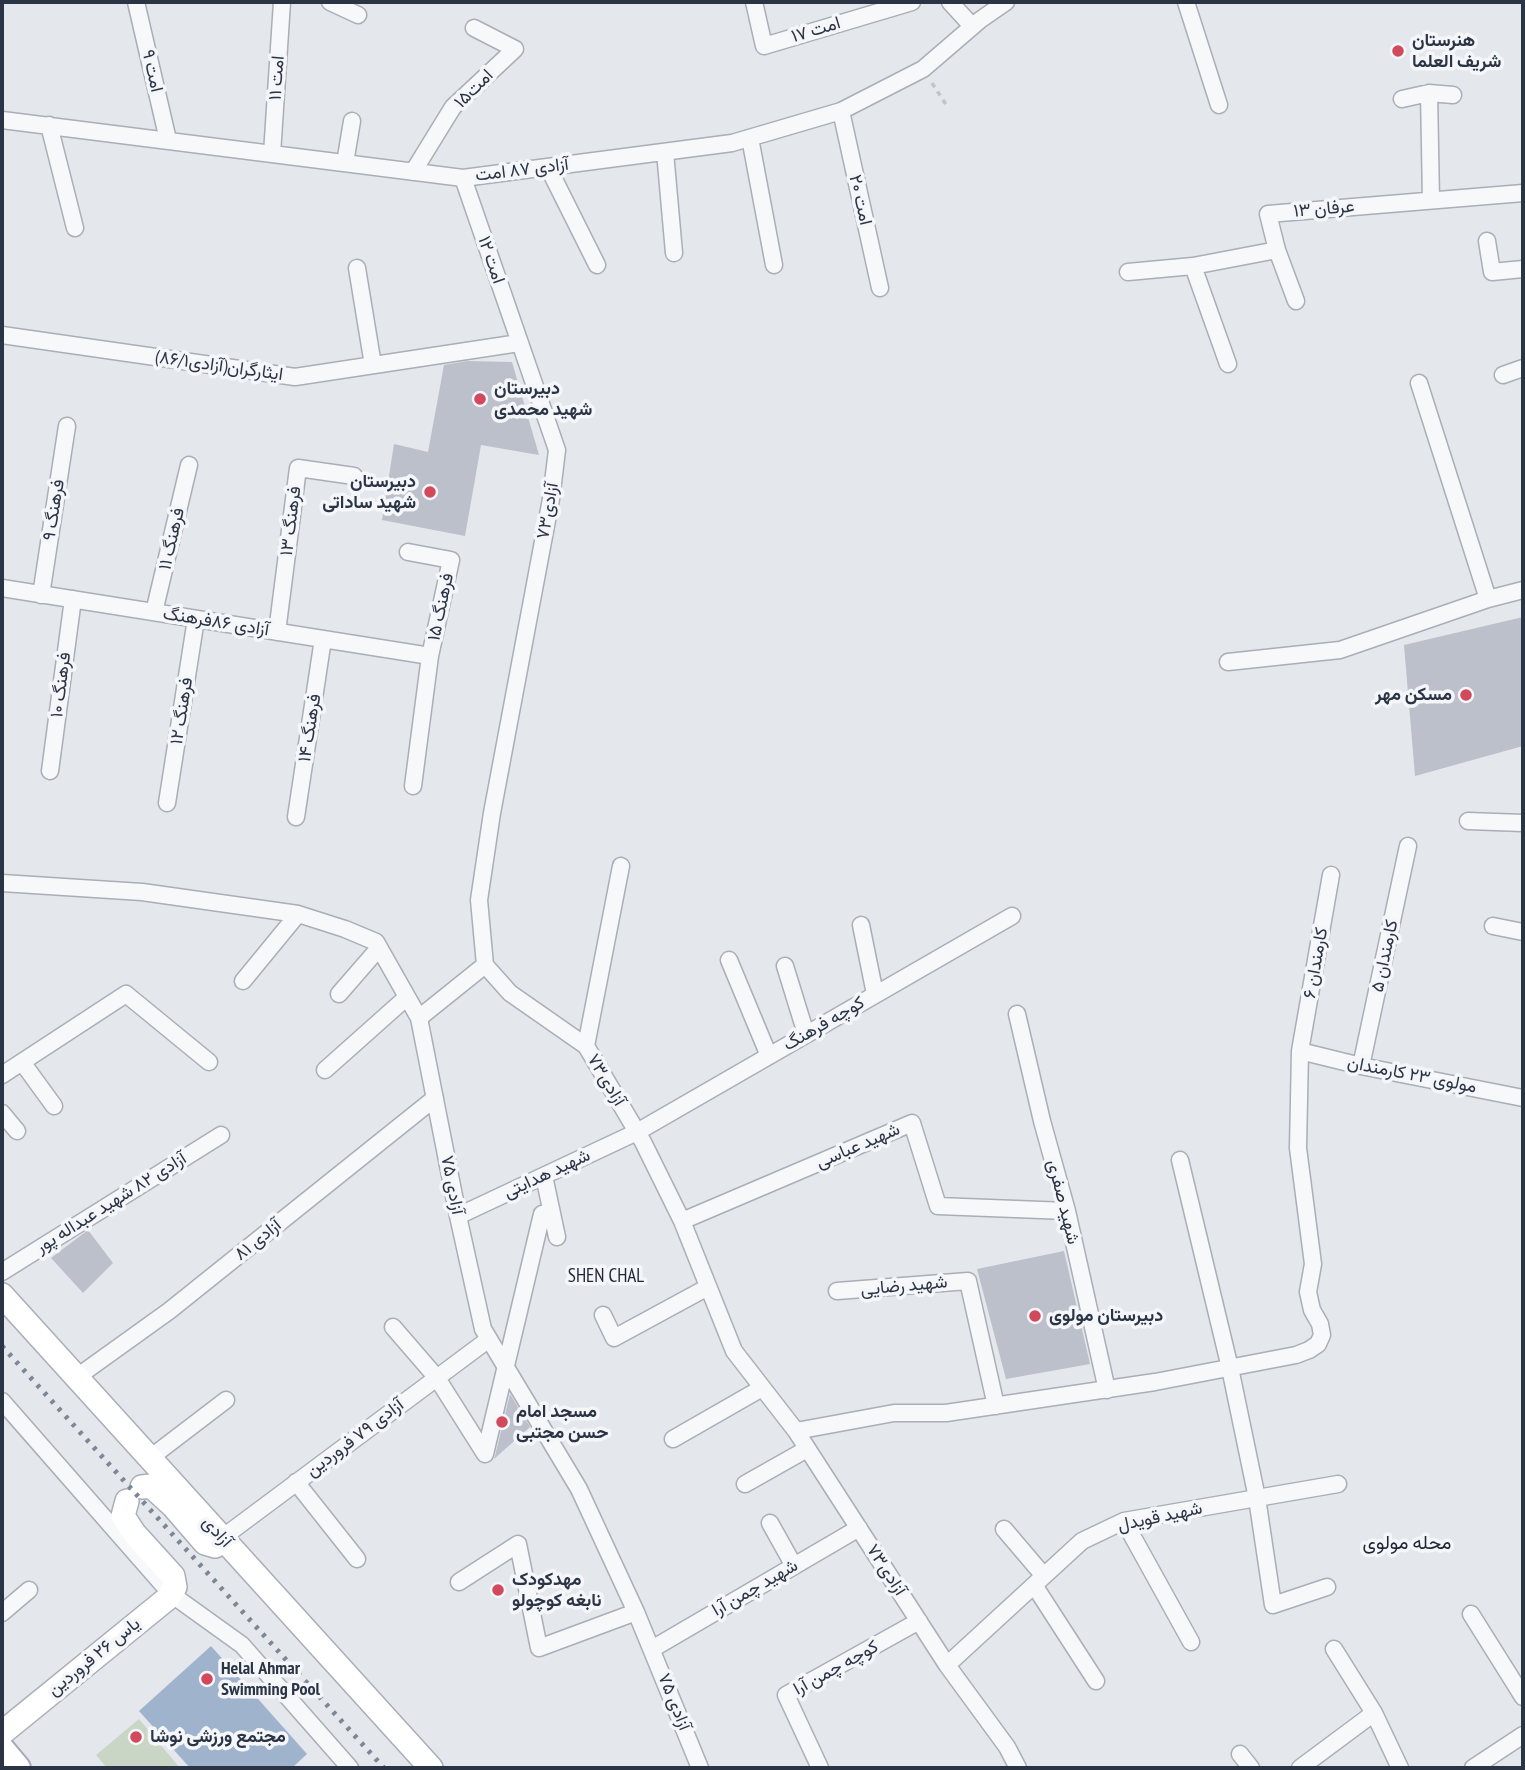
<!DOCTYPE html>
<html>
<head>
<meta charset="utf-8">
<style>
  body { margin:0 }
  #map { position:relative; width:1525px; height:1770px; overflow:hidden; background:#e4e7ec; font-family:"PT Sans Narrow",sans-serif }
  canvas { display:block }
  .frame { position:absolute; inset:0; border:4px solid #2b3445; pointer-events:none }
</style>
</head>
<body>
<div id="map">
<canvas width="1525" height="1770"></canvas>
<div class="frame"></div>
</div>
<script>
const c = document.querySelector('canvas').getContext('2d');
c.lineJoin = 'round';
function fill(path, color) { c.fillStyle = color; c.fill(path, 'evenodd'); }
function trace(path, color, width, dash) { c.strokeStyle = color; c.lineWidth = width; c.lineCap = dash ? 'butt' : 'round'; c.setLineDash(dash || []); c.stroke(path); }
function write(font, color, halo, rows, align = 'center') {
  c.font = font + ' "PT Sans Narrow",Vazirmatn,sans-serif'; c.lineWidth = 7; c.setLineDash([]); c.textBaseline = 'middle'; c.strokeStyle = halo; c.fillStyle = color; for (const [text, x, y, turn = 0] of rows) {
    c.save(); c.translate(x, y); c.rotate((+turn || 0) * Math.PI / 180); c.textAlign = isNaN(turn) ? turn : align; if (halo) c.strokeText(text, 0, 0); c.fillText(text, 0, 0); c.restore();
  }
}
const green = new Path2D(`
  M139 1719 180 1768H107L96 1755Z`);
const water = new Path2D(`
  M211 1646 307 1754 292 1768H190L139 1711Z`);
const building = new Path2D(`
  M467 361 512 362 539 455 481 445 465 536 382 520 394 444 428 452 444 365Z
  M1523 617V746L1415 776 1404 645Z
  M88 1230 113 1263 83 1293 51 1258Z
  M1064 1251 1090 1364 1006 1379 977 1269Z
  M510 1394 530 1427 494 1459 495 1456Z`);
const path = new Path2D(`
  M932 83 947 106`);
const street = new Path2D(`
  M136 2 168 140
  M330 2 358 15
  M754 2 764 46 912 2
  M950 2 972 26
  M1186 2 1219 105
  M1429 93 1453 95
  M1402 99 1429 93 1431 200
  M841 111 880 288
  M2 120 463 178 732 143 841 111 923 69 980 20 1006 2
  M49 125 75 228
  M750 138 774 265
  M665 152 674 253
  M272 154 282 2
  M345 163 352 121
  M548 167 597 265
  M413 172 453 107 515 49 474 28
  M463 178 557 450 551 499 492 813 479 900 485 965 510 993 586 1046 643 1142 682 1221 734 1351 796 1431 947 1665 1007 1747 1018 1768
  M1487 241 1492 272 1523 269
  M1277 250 1296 301
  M357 268 373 365
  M1128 272 1193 266
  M2 335 295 377 519 343
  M1228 364 1193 266 1277 250 1268 214 1523 193
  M1503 375 1523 368
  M1419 383 1488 599
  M408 552 451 560 430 656 413 786
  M2 588 430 656
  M41 595 67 426
  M154 612 189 465
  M277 632 298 468 354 476
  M1228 662 1340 650 1488 599 1523 590
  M50 771 73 599
  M167 803 196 619
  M296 817 323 639
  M1468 821 1523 823
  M2 883 142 892 298 914 345 929 376 942 419 1018 458 1216 483 1329 579 1489 636 1612 700 1768
  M861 925 875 994
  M1493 926 1523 932
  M729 960 769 1056
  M785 966 806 1034
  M243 981 298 914
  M339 994 379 948
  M1017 1014 1042 1121 1067 1211 1107 1390
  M419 1018 485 965
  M586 1046 621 866
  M1300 1051 1361 1066 1523 1098
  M22 1062 54 1106
  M1361 1066 1408 846
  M325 1070 407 997
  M2 1075 126 994 209 1062
  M2 1113 17 1131
  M1180 1160 1230 1368 1257 1498 1273 1605 1327 1587
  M544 1176 557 1237
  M458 1216 637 1132 1012 916
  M682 1221 912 1123 938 1206 1067 1211
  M2 1272 221 1135
  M837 1291 968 1281 996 1406
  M603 1315 614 1338 708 1287
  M393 1327 437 1378 485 1454 542 1214
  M77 1377 169 1311 435 1098
  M2 1401 171 1594 242 1645 350 1768
  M796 1431 894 1413H946L1155 1382 1296 1355 1309 1350 1318 1344 1322 1335 1320 1324 1312 1310 1308 1292 1313 1264 1298 1148 1300 1051 1331 875
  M673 1439 762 1388
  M150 1458 226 1400
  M296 1482 357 1559
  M745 1484 807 1449
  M1124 1521 1191 1642
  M770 1523 794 1566
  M1004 1529 1044 1576
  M222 1538 489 1339
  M459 1582 518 1544 539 1648 636 1612
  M1034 1585 1096 1681
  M2 1613 29 1590
  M1471 1614 1523 1697
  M652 1649 859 1528
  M1334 1649 1374 1713 1400 1768
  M947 1665 1082 1541 1124 1521 1338 1484
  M1240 1754 1251 1768
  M820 1768 786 1695 919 1621
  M1300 1768 1374 1713
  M1473 1768 1523 1735`);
const secondary = new Path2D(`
  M2 1295 431 1768
  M142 1487 151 1486 173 1506 205 1543 215 1546 222 1538
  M2 1733 168 1598 175 1587 173 1576 134 1533 123 1516 127 1501`);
const primary = new Path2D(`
  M2 1749 18 1768`);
const rail = new Path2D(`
  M2 1346 384 1768`);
const markers = [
  [1398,51,7,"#d1495b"],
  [480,399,7,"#d1495b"],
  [430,492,7,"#d1495b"],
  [1466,695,7,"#d1495b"],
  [1035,1316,7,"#d1495b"],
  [502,1422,7,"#d1495b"],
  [498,1590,7,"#d1495b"],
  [207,1679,7,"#d1495b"],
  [136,1737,7,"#d1495b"]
];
const streetNames = [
  ["امت ۱۷",816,30,-17],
  ["امت ۹",152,71,77],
  ["امت ۱۱",277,78,-86],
  ["امت۱۵",474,89,-45],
  ["آزادی ۸۷ امت",522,170,-7],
  ["امت ۲۰",860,200,77],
  ["عرفان ۱۳",1324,209,-5],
  ["امت ۱۲",491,260,71],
  ["ایثارگران(آزادی۸۶/۱)",219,366,8],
  ["فرهنگ ۹",54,510,-81],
  ["آزادی۷۳",548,511,-80],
  ["فرهنگ ۱۳",291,521,-83],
  ["فرهنگ ۱۱",172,539,-77],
  ["فرهنگ ۱۵",441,607,-78],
  ["آزادی ۸۶فرهنگ",216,622,9],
  ["فرهنگ ۱۰",61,685,-83],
  ["فرهنگ ۱۲",182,711,-81],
  ["فرهنگ ۱۴",310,728,-81],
  ["کارمندان ۵",1385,956,-78],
  ["کارمندان ۶",1316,963,-80],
  ["کوچه فرهنگ",824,1024,-30],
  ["مولوی ۲۳ کارمندان",1412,1075,11],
  ["آزادی۷۳",606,1080,59],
  ["شهید عباسی",858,1146,-23],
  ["شهید هدایتی",547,1174,-25],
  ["آزادی ۷۵",452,1185,79],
  ["شهید صفری",1063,1202,76],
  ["آزادی ۸۲ شهید عبداله پور",111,1203,-32],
  ["آزادی ۸۱",258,1240,-39],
  ["شهید رضایی",904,1286,-5],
  ["آزادی ۷۹ فروردین",355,1438,-37],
  ["شهید قویدل",1160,1517,-12],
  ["آزادی",217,1532,48],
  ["آزادی۷۳",886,1570,57],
  ["شهید چمن آرا",755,1588,-30],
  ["یاس ۲۶ فروردین",94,1657,-39],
  ["کوچه چمن آرا",836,1668,-29],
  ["آزادی ۷۵",674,1702,68]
];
const poiNames = [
  ["هنرستان",1412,41],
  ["شریف العلما",1412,62],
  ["دبیرستان",494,389],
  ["شهید محمدی",494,410],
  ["دبیرستان",416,482,"right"],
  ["شهید ساداتی",416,503,"right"],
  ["مسکن مهر",1452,695,"right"],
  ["دبیرستان مولوی",1049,1316],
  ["مسجد امام",516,1412],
  ["حسن مجتبی",516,1433],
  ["مهدکودک",512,1580],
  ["نابغه کوچولو",512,1601],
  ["Helal Ahmar",221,1669],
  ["Swimming Pool",221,1690],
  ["مجتمع ورزشی نوشا",150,1737]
];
const neighbourhoodNames = [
  ["SHEN CHAL",606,1277],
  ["محله مولوی",1407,1544]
];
fill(green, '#c9d6c5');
fill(water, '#9fb4cc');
fill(building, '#bbc0ca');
trace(street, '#a9aeb7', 19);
trace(secondary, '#a9aeb7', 26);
trace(primary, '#a3abb8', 28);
trace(path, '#c2c5cb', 3.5, [5, 5]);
trace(street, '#f7f8fa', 16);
trace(secondary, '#fff', 23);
trace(primary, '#fff', 24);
trace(rail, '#7d8696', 5, [3.5, 7]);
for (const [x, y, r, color] of markers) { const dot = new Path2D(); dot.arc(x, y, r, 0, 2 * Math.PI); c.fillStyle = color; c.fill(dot); trace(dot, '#f4f6f9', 2.5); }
write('18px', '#2b3445', '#f4f6f9', streetNames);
write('bold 18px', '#2b3445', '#f4f6f9', poiNames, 'left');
write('19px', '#1d2536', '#f4f6f9', neighbourhoodNames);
</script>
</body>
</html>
